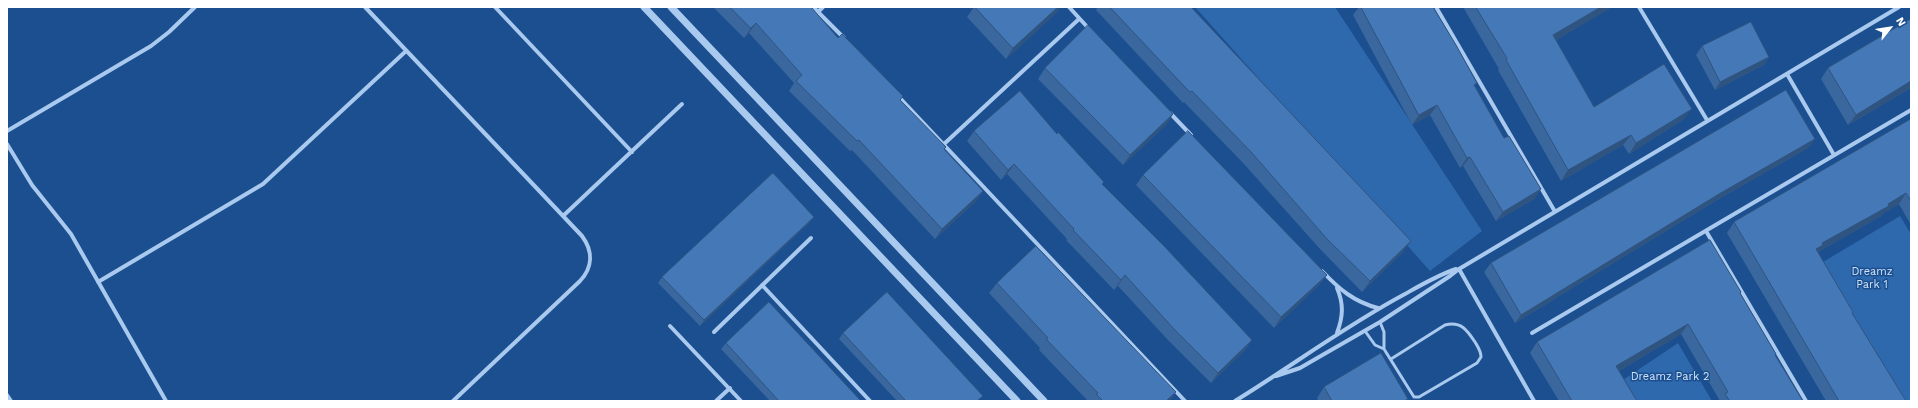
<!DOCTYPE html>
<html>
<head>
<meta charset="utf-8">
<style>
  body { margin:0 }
  #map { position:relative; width:1918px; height:408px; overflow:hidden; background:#1b4f8f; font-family:"Work Sans",sans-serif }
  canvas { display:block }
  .frame { position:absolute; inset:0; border:8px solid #fff; pointer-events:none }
  .north { position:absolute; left:1870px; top:8px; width:40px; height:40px; -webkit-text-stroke:3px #1b4f8f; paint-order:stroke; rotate:60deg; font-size:11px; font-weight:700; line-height:16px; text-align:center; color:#fff }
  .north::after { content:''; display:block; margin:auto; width:14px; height:18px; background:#fff; clip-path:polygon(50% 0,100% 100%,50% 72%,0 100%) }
</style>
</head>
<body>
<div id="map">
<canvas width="1918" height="408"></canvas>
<div class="frame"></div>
<div class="north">N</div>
</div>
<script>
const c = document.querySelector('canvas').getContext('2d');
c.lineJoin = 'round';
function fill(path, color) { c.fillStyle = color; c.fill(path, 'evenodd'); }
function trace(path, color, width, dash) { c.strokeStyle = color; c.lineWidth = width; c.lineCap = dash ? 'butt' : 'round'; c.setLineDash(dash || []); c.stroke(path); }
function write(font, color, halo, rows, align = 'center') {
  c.font = font + ' "Work Sans",sans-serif'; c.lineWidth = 3; c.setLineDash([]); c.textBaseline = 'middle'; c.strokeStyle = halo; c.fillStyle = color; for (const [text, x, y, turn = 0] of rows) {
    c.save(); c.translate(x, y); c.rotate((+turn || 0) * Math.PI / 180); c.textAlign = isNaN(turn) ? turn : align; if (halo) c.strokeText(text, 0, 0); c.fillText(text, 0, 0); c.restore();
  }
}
const green = new Path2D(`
  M1195 7H1335L1482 231 1430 271Z
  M1900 216 1911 234V401H1899L1818 265Z
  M1678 343 1712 401H1627L1617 384Z`);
const service = new Path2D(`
  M1380 322 1384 332V349L1414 397H1419L1477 363 1481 357C1481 351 1478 347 1475 342 1467 330 1461 321 1445 325L1391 359
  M1365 331 1375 345 1384 349`);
const minor = new Path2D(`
  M365 7 582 236C593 251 593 267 580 281L453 401
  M495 7 632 152
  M813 7 844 38
  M1069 7 1090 30
  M1436 7 1554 210
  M1639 7 1707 120
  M818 12 823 7
  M1787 74 1834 155
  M898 96 1185 401
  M1170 113 1191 135
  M7 131 151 46 169 32 195 7
  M7 144 32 185 71 234 166 401
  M944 144 1079 19
  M563 216 682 104
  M1706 231 1806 401
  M1459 269 1534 401
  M1322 271C1339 289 1354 302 1378 308
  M98 282 263 184 406 51
  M762 285 870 401
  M1337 288C1344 304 1343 317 1337 333
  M670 326 741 401
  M714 332 811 238
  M1532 333 1911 110
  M1276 376 1300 368 1319 357 1380 322 1450 276 1459 269 1899 7
  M7 395 11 401
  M716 401 730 388
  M1235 401C1292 366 1345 326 1405 294 1421 285 1438 275 1456 269`);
const tertiary = new Path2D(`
  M644 7 1017 401
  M671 7 1044 401`);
const wall = new Path2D(`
  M713 7H811L838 38 900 100 983 191 976 201 935 239 852 150 850 151 789 91 794 83 749 33 744 38Z
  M974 7H1060L1056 13 1006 59 967 17Z
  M1096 7H1191L1404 251 1362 292 1320 249 1244 164 1184 102 1183 103 1096 10 1097 8Z
  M1359 7H1433L1475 86 1504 138 1541 189 1534 199 1496 221 1463 166 1460 168 1430 115 1412 125 1353 15Z
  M1463 7H1612L1556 40 1594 107 1684 119 1629 154 1623 145 1561 181 1498 70 1499 69Z
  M1911 19V88L1848 125 1821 79 1828 68Z
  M1702 46 1769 57 1764 65 1715 90 1696 55Z
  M1045 68 1173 114 1166 125 1123 165 1038 79Z
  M1911 119V225L1899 204 1884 213 1881 216 1818 252 1852 314 1906 401H1826L1727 233 1734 222Z
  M974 131 1057 134 1102 184 1252 340 1245 350 1211 383 1167 339 1118 286 1114 290 1066 240 1067 239 1007 174 1001 180 967 141Z
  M1815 139 1808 148 1712 203 1515 323 1484 272 1491 263Z
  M1143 175 1327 275 1319 285 1274 328 1136 185Z
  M810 222 700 326 658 283 662 277Z
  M997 283 1176 392 1169 401H1088L1039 350 1040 348 989 293Z
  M1741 292 1740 293 1775 356 1803 401H1720L1681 334 1619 371 1637 401H1559L1530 353 1537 342Z
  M843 333 979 401H897L839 339Z
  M726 343 861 401H770L721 349Z
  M1324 387 1407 401H1318L1317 398Z`);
const shadedWall = new Path2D(`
  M1058 7H1060L1056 13 1006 59 1013 48Z
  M1601 7H1612L1546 46 1553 35Z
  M756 23 749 33 744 38 751 28Z
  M1769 57 1764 65 1715 90 1720 82Z
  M1911 81V88L1848 125 1856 115Z
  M1437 105 1430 115 1412 125 1419 115Z
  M1692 109 1684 119 1629 154 1636 143Z
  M1173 114 1166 125 1123 165 1130 155Z
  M1631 135 1623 145 1561 181 1568 170Z
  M1815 139 1808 148 1712 203 1515 323 1521 315 1719 194Z
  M1470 157 1463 166 1460 168 1467 158Z
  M1014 164 1007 174 1001 180 1008 170Z
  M1541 189 1534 199 1496 221 1503 212Z
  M983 191 976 201 935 239 942 229Z
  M1906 193 1899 204 1884 213 1881 216 1818 252 1816 249 1822 243Z
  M814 217 810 222 700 326 704 320Z
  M1411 241 1404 251 1362 292 1370 281Z
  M1125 275 1118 286 1114 290 1121 280Z
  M1327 275 1319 285 1274 328 1281 317Z
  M1688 324 1681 334 1609 377 1616 366Z
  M1252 340 1245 350 1211 383 1218 373Z
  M1176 392 1169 401H1166Z`);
const building = new Path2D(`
  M730 7H811L838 38 842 34 903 96 900 100 946 147 944 149 983 191 942 229 859 140 857 141 796 81 802 75 756 23 751 28Z
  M975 7H1058L1013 48Z
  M1110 7H1191L1411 241 1370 281 1327 239 1252 153 1192 91 1190 92Z
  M1361 7H1433L1456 45 1477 83 1474 85 1504 138 1509 136 1541 189 1503 212 1470 157 1467 158 1437 105 1419 115Z
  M1476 7H1601L1553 35 1594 107 1664 64 1692 109 1636 143 1631 135 1568 170 1506 60 1507 59Z
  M1911 19V81L1856 115 1828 68Z
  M1751 22 1769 57 1720 82 1702 46Z
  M1088 25 1173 114 1130 155 1045 68Z
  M1786 90 1815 139 1719 194 1521 315 1491 263Z
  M1020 91 1057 134 1058 132 1104 182 1102 184 1164 246 1252 340 1218 373 1174 329 1125 275 1121 280 1073 230 1074 229 1014 164 1008 170 974 131Z
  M1911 119V201L1906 193 1888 204 1889 206 1822 243 1823 245 1816 249 1853 312 1852 313 1906 401H1839L1734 222Z
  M1188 131 1327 275 1281 317 1143 175Z
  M773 173 814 217 704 320 662 277Z
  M1710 240 1741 292 1740 293 1776 354 1775 355 1803 401H1730L1725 394 1728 392 1688 324 1616 366 1637 401H1572L1537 342Z
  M1036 246 1176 392 1166 401H1103L1096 394 1098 393 1046 339 1048 338 997 283Z
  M887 292 983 396 977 401H906L843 333Z
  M769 302 861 401H779L726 343Z
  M1381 353 1408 399 1404 401H1332L1324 387Z`);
const parkNames = [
  ["Dreamz",1872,272],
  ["Park 1",1872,285],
  ["Dreamz Park 2",1670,377]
];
fill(green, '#2e69ad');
trace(service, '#a9c9ee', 3);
trace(minor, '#a9c9ee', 4);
trace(tertiary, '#a9c9ee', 7);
fill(wall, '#3a679d');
fill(shadedWall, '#305480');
fill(building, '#4478b7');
trace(building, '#305480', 1);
write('11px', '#cfe3fa', '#1b4f8f', parkNames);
</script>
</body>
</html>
